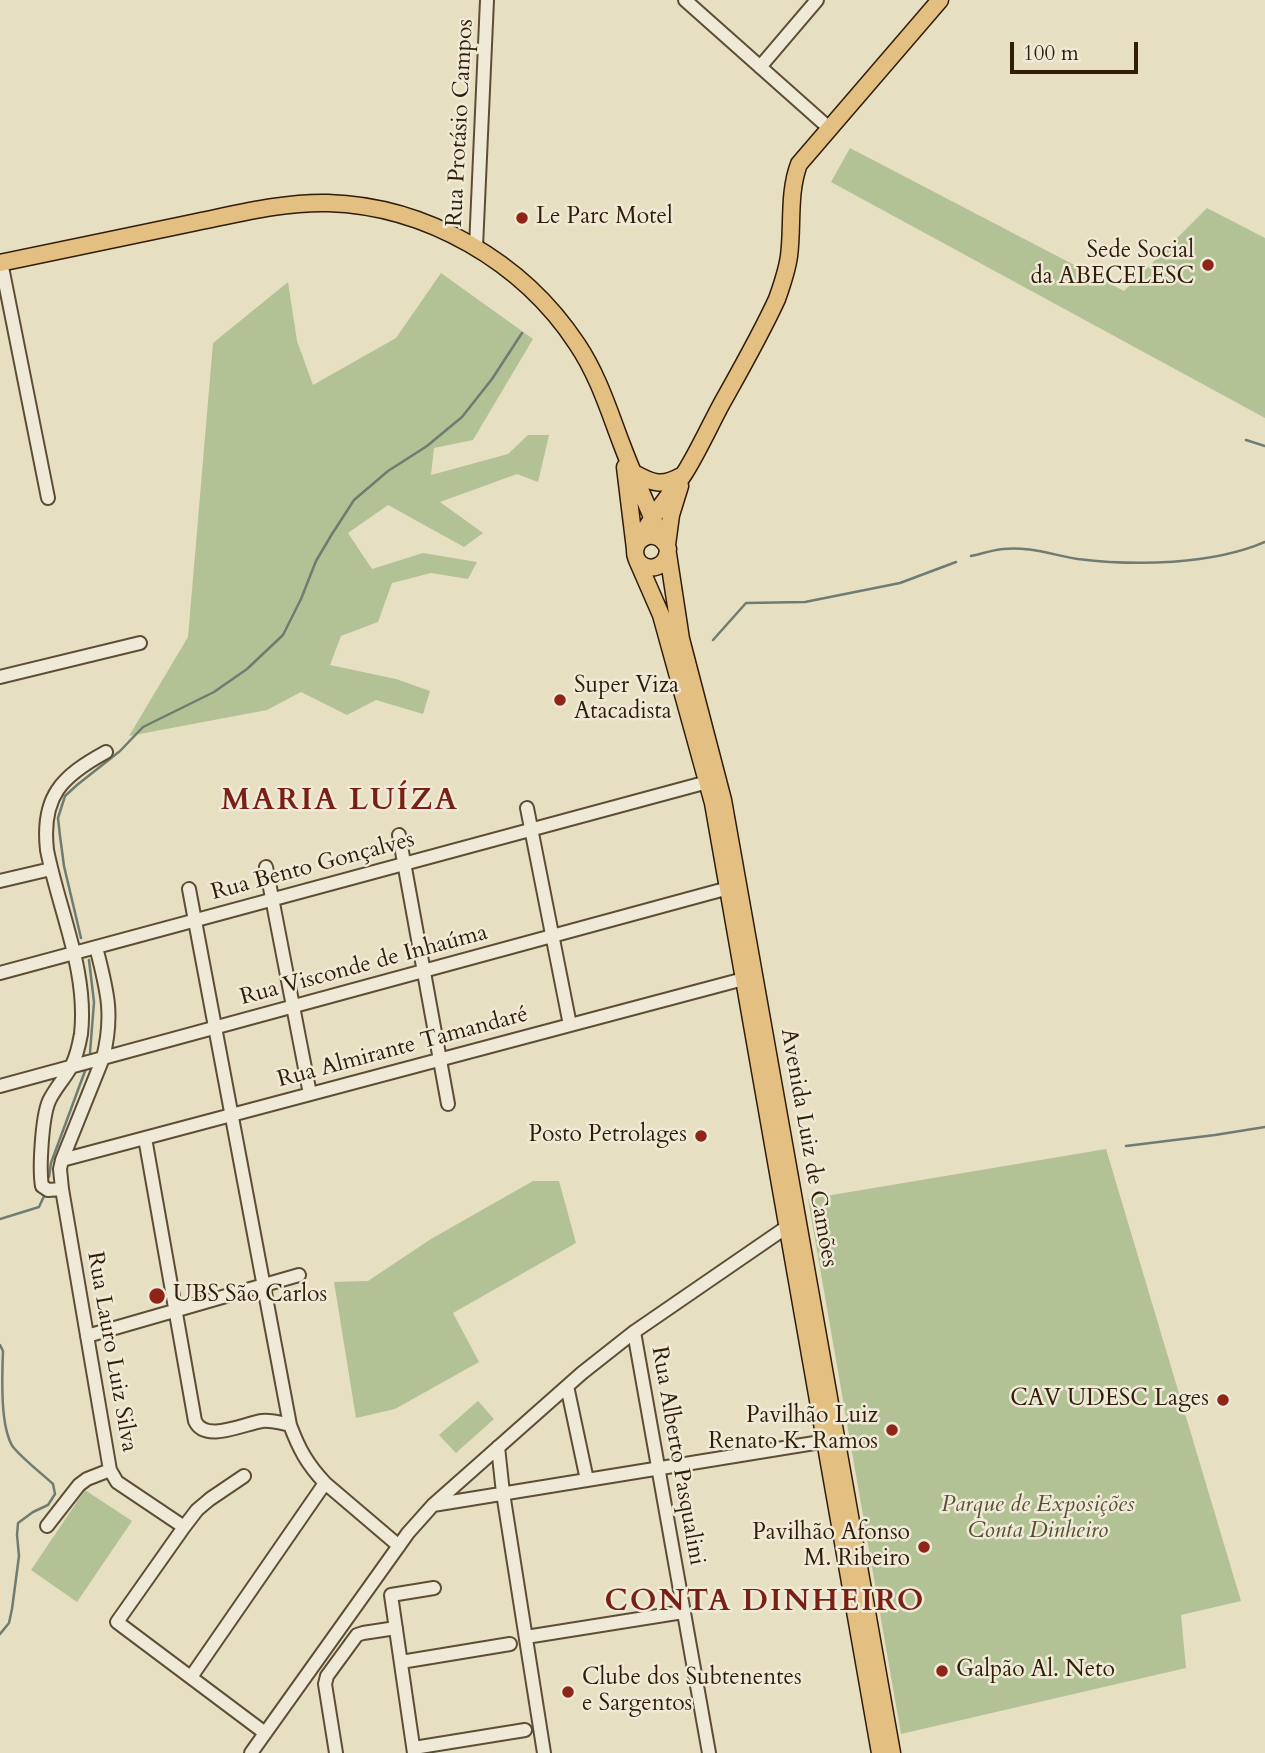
<!DOCTYPE html>
<html>
<head>
<meta charset="utf-8">
<style>
  body { margin:0 }
  #map { position:relative; width:1265px; height:1753px; overflow:hidden; background:#e6dfc2; font-family:Cardo,serif }
  canvas { display:block }
  .scale { position:absolute; left:1010px; top:42px; width:128px; height:32px; box-sizing:border-box; border:4px solid #311c08; border-top:0; padding-left:9px; font-size:21px; line-height:24px; white-space:nowrap; color:#311c08; -webkit-text-stroke:5px #efead7; paint-order:stroke }
</style>
</head>
<body>
<div id="map">
<canvas width="1265" height="1753"></canvas>
<div class="scale">100 m</div>
</div>
<script>
const c = document.querySelector('canvas').getContext('2d');
c.lineJoin = 'round';
function fill(path, color) { c.fillStyle = color; c.fill(path, 'evenodd'); }
function trace(path, color, width, dash) { c.strokeStyle = color; c.lineWidth = width; c.lineCap = dash ? 'butt' : 'round'; c.setLineDash(dash || []); c.stroke(path); }
function write(font, color, halo, rows, align = 'center') {
  c.font = font + ' Cardo,serif'; c.lineWidth = 5; c.setLineDash([]); c.textBaseline = 'middle'; c.strokeStyle = halo; c.fillStyle = color; for (const [text, x, y, turn = 0] of rows) {
    c.save(); c.translate(x, y); c.rotate((+turn || 0) * Math.PI / 180); c.textAlign = isNaN(turn) ? turn : align; if (halo) c.strokeText(text, 0, 0); c.fillText(text, 0, 0); c.restore();
  }
}
const green = new Path2D(`
  M850 148 1124 291 1207 208 1265 238V418L831 182Z
  M441 273 533 339 473 440 434 448 431 475 508 454 528 435H549L538 482 517 474 440 502 483 533 464 547 388 505 348 533 372 569 423 553 477 562 468 579 431 573 392 583 378 622 341 636 330 665 396 679 430 691 423 714 376 700 347 715 301 692 267 710 129 736 188 637 213 343 288 282 297 341 313 385 396 338Z
  M1106 1149 1241 1601 1181 1615 1186 1668 901 1734 808 1199Z
  M533 1181H559L576 1243 453 1313 479 1362 395 1409 356 1418 334 1282 368 1281 431 1239Z
  M478 1401 494 1419 456 1453 439 1435Z
  M85 1490 132 1521 77 1602 31 1570Z`);
const stream = new Path2D(`
  M1246 440 1265 446
  M971 556C981 554 992 550 1003 549 1028 546 1053 555 1078 559 1135 566 1212 565 1265 542
  M713 640 746 603 805 602 900 583 956 562
  M81 938 64 866 60 836 58 818 65 796 77 785 120 751 143 727 214 692 247 669 283 635 301 599 316 561 332 534 354 500 388 471 427 446 462 417 492 379 522 333
  M89 960 94 1002 90 1053
  M1126 1146 1215 1135 1265 1127
  M49 1177 51 1163 85 1071
  M0 1219 39 1207 45 1194
  M0 1345 3 1351C2 1378 0 1427 13 1447 25 1461 40 1472 53 1484L55 1494 48 1505 33 1512 18 1523 17 1535 19 1556 12 1609 9 1623 0 1634`);
const minor = new Path2D(`
  M685 0 829 128
  M760 67 817 0
  M476 247 487 0
  M1 262 48 498
  M0 677 140 643
  M527 808 570 1025
  M399 835 448 1104
  M266 867 310 1094
  M0 881 51 869
  M189 889 290 1425C299 1449 307 1464 325 1483L399 1546
  M96 947C107 990 114 1014 103 1058L62 1160 60 1169 62 1189 110 1470 117 1482 184 1527
  M0 973 715 780
  M0 1086 736 886
  M145 1138 195 1421C205 1443 243 1424 262 1421 272 1420 281 1423 290 1425
  M62 1160 751 977
  M62 1189 48 1190 42 1186C39 1169 42 1117 49 1101 55 1088 66 1077 72 1065 77 1055 79 1045 81 1034 88 971 59 911 47 850 41 796 62 776 106 752
  M634 1332 709 1753
  M87 1336 299 1275
  M567 1386 587 1480
  M498 1447 503 1493 544 1753
  M244 1476 210 1499 197 1510 184 1527 117 1622 265 1733
  M433 1505 833 1440
  M47 1526 79 1485 87 1479 110 1470
  M526 1637 683 1612
  M401 1662 510 1644
  M191 1677 325 1483
  M414 1748 525 1730
  M251 1753 408 1533 433 1505 582 1373 634 1332 794 1222
  M336 1753 325 1684 327 1676 357 1635 363 1633 396 1628
  M414 1753 391 1595 434 1588`);
const major = new Path2D(`
  M0 263C64 250 128 236 192 223 237 214 282 202 328 203 427 206 523 262 577 344 598 375 609 411 622 445 634 477 648 507 661 538
  M625 467 635 549
  M634 473C652 483 662 487 681 476
  M637 544C647 531 662 534 668 549 667 574 635 573 635 551 636 544 641 537 644 532 655 511 671 494 684 474 698 452 709 427 722 403 741 369 761 334 777 299 782 285 787 271 789 256 793 226 788 193 799 164L940 0
  M667 545 671 515 680 486
  M668 554 681 639 723 800 892 1753
  M637 560 661 615 713 803 880 1753`);
const markers = [
  [522,218,7,"#8f2418"],
  [1208,265,7,"#8f2418"],
  [560,700,7,"#8f2418"],
  [701,1136,7,"#8f2418"],
  [157,1296,9,"#8f2418"],
  [1223,1400,7,"#8f2418"],
  [892,1430,7,"#8f2418"],
  [924,1547,7,"#8f2418"],
  [942,1671,7,"#8f2418"],
  [568,1692,7,"#8f2418"]
];
const streetNames = [
  ["Rua Protásio Campos",461,123,-87],
  ["Rua Bento Gonçalves",313,867,-15],
  ["Rua Visconde de Inhaúma",364,966,-15],
  ["Rua Almirante Tamandaré",403,1048,-15],
  ["Avenida Luiz de Camões",808,1148,80],
  ["Rua Lauro Luiz Silva",111,1352,80],
  ["Rua Alberto Pasqualini",677,1456,80]
];
const poiNames = [
  ["Le Parc Motel",536,218],
  ["Sede Social",1194,252,"right"],
  ["da ABECELESC",1194,278,"right"],
  ["Super Viza",574,687],
  ["Atacadista",574,713],
  ["Posto Petrolages",687,1136,"right"],
  ["UBS São Carlos",173,1296],
  ["CAV UDESC Lages",1209,1400,"right"],
  ["Pavilhão Luiz",878,1417,"right"],
  ["Renato K. Ramos",878,1443,"right"],
  ["Pavilhão Afonso",910,1534,"right"],
  ["M. Ribeiro",910,1560,"right"],
  ["Galpão Al. Neto",956,1671],
  ["Clube dos Subtenentes",582,1679],
  ["e Sargentos",582,1705]
];
const parkNames = [
  ["Parque de Exposições",1038,1506],
  ["Conta Dinheiro",1038,1532]
];
const districtNames = [
  ["MARIA LUÍZA",340,802],
  ["CONTA DINHEIRO",765,1603]
];
fill(green, '#b3c294');
trace(stream, '#6e7c72', 2.5);
trace(minor, '#5e4d36', 16);
trace(major, '#311c08', 19);
trace(minor, '#efead7', 12);
trace(major, '#e3c081', 16);
for (const [x, y, r, color] of markers) { const dot = new Path2D(); dot.arc(x, y, r, 0, 2 * Math.PI); c.fillStyle = color; c.fill(dot); trace(dot, '#efead7', 2.5); }
write('23px', '#311c08', '#efead7', streetNames);
write('23px', '#311c08', '#efead7', poiNames, 'left');
write('italic 23px', '#584e32', '#efead7', parkNames);
c.letterSpacing = '2px';
write('bold 30px', '#7a1f14', '#efead7', districtNames);
c.letterSpacing = '0px';
</script>
</body>
</html>
